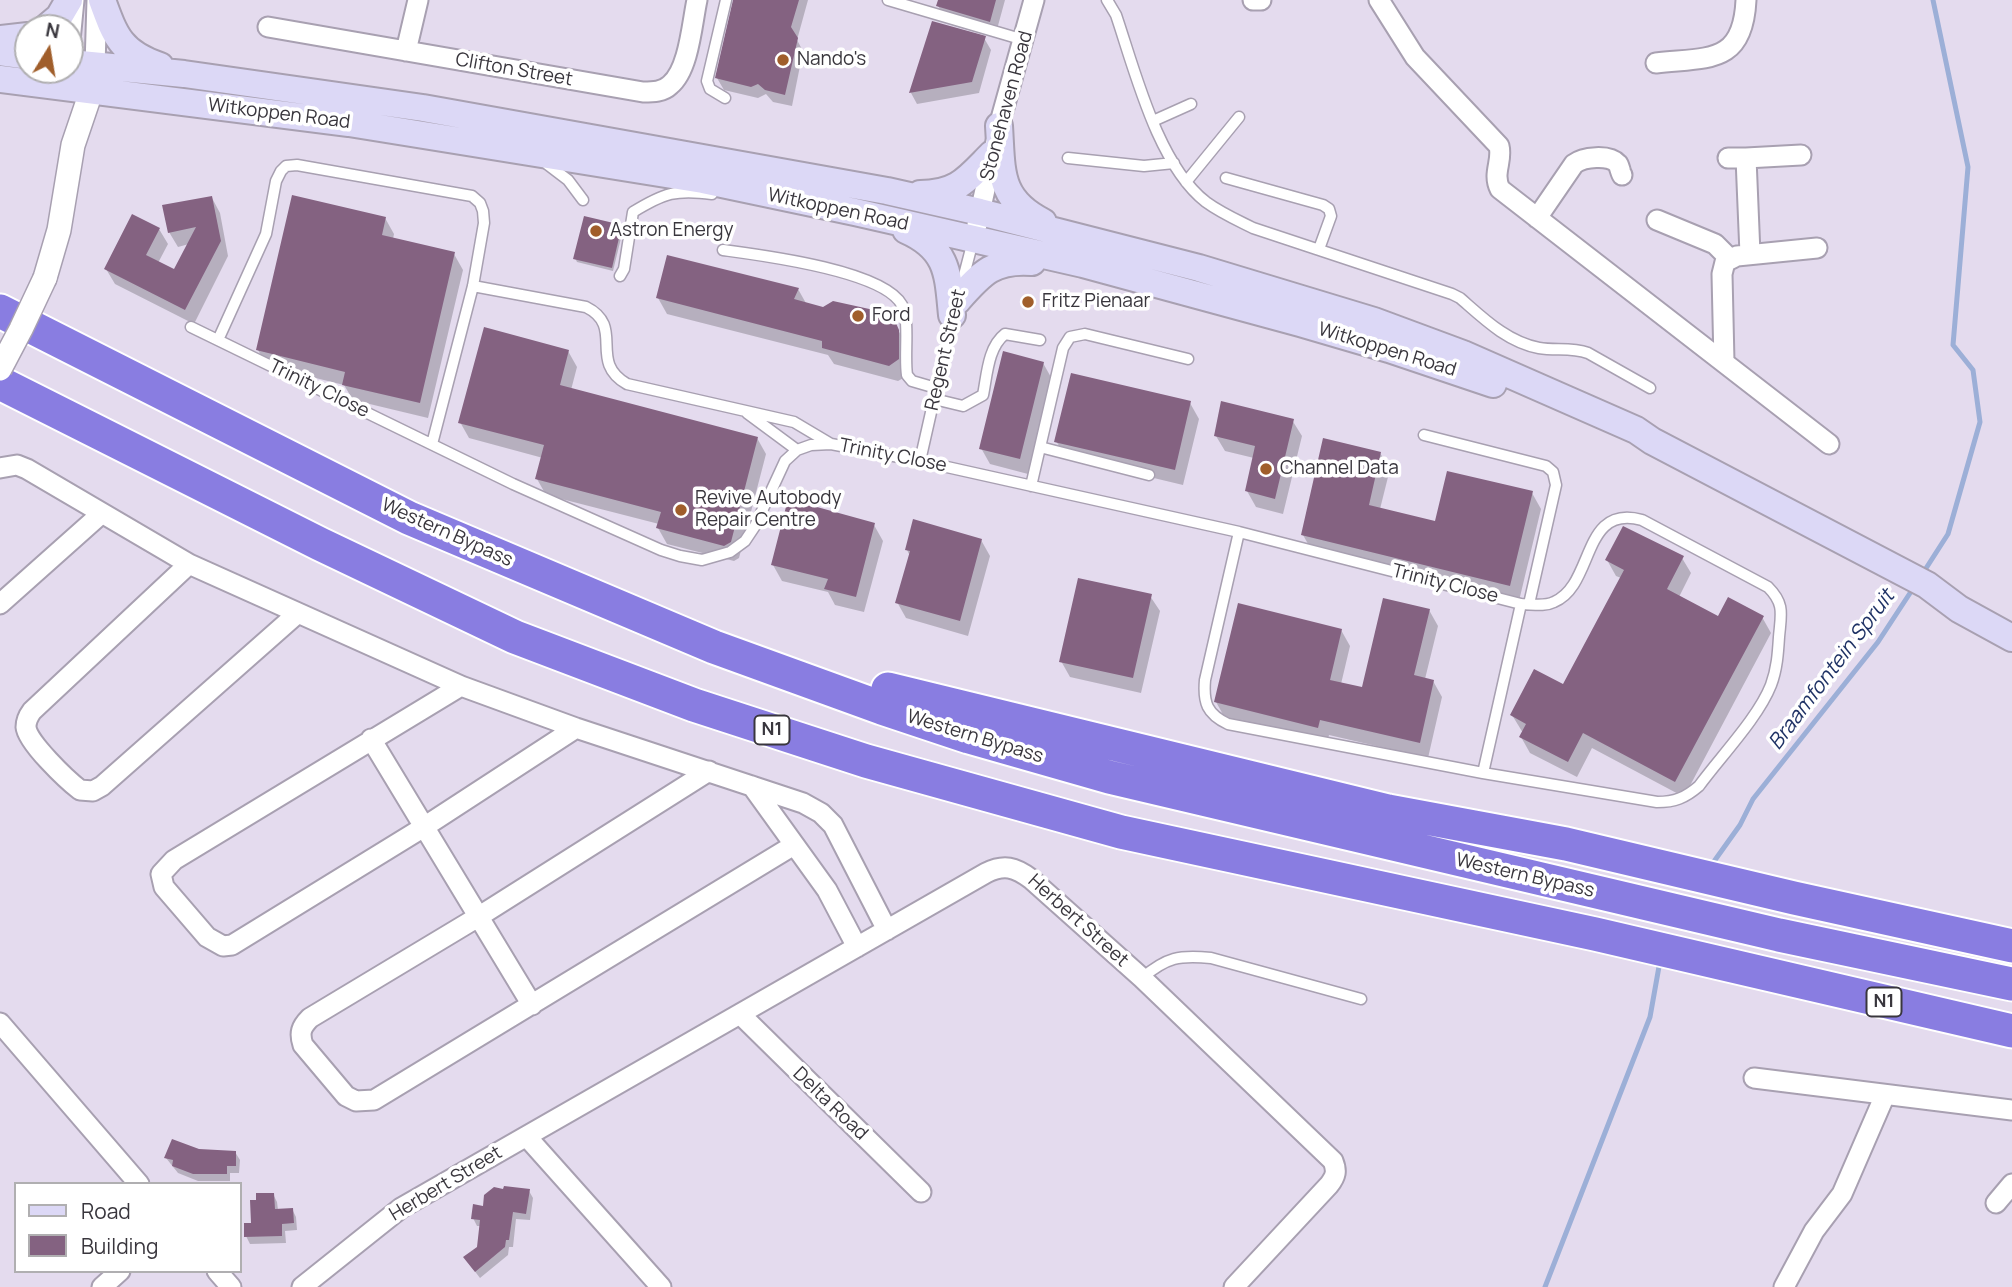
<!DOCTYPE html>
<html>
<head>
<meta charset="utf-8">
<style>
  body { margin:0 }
  #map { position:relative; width:2012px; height:1287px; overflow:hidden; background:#e4dbee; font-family:Manrope,sans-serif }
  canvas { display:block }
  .legend { position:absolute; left:14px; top:1182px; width:228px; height:91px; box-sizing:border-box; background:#fff; border:2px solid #b0afb1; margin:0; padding:9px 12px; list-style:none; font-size:21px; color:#39363d }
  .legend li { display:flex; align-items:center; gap:14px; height:35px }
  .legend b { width:35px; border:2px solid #b0afb1 }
  .north { position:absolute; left:14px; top:14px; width:70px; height:70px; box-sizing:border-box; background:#fff; border:2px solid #b0afb1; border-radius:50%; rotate:11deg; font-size:19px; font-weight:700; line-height:28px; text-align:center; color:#39363d }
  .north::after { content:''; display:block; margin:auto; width:24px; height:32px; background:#a05e2b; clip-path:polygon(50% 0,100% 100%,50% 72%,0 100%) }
</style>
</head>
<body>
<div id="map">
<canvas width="2012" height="1287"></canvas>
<ul class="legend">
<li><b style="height:9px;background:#dcd8f6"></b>Road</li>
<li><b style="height:19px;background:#846281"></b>Building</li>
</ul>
<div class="north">N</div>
</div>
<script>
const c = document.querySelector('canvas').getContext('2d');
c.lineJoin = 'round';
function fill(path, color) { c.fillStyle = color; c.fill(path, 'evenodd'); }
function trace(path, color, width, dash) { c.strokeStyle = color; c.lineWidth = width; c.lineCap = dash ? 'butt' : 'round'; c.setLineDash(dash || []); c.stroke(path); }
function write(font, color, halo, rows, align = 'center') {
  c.font = font + ' Manrope,sans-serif'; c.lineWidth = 7; c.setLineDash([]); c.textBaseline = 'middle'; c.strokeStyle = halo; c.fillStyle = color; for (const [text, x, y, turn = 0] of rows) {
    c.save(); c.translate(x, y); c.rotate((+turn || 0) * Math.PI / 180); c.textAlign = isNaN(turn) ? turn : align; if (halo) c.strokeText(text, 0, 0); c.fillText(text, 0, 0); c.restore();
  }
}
const shadow = new Path2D(`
  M734 0H808L797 40 803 51 792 106 773 102 766 94 758 98 724 90 717 78Z
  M940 0H1005L996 33 945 18 938 6Z
  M933 23 984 38 991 50 979 93 917 104 911 93Z
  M212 198 220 213 228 256 194 324 115 284 106 269 159 229 168 244 158 263 175 272 189 244 178 247 169 232Z
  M385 218 394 234 393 239 454 254 463 270 428 418 353 400 344 385 267 366 258 350Z
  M621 227 623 230 613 271 577 262 575 258Z
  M798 289 807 305 823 309 891 315 907 348V376L898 381 834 364 828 355 667 314 658 298Z
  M568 351 577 367 571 390 757 438 766 454 739 558 734 561 667 544 658 528 659 524 546 495 537 479 543 458 469 438 460 422Z
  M1043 363 1052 379 1028 474 990 464 981 448Z
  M1190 403 1199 419 1183 485 1066 457 1056 441Z
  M1292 420 1302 436 1283 514 1256 507 1247 491 1254 458 1225 451 1216 436Z
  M1380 453 1390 469 1380 509 1437 523 1532 493 1541 509 1519 601 1312 551 1303 535Z
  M874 525 883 541 864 612 835 605 828 592 782 581 773 565Z
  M981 540 990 556 968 636 906 618 897 602 910 556 907 550Z
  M1682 558 1691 573 1679 597 1718 618 1762 617 1771 633 1684 797 1592 748 1577 777 1530 753 1521 737 1523 733 1512 715 1564 686 1621 578 1616 576 1607 560Z
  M1150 596 1160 611 1141 693 1070 677 1061 661Z
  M1429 610 1438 626 1425 679 1433 681 1442 697 1428 758 1329 735 1327 743 1225 718 1216 702 1341 630 1350 646 1341 684 1363 689Z
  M199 1150 235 1152 240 1160 239 1173H230V1181H198L178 1173 166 1158Z
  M529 1191 533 1198 530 1220 516 1219 513 1247H509L508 1255 480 1278 470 1265 478 1248 481 1226H477L473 1218 484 1208Z
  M273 1194 277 1202 278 1210 292 1209 296 1217 297 1230 285 1231 286 1243 250 1244 246 1236 253 1224 258 1201Z`);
const stream = new Path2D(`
  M1923 573 1948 534 1980 422 1973 370 1953 345 1968 167 1933 0
  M1710 867 1740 825 1753 799 1878 642 1914 587
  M1545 1287 1650 1017 1660 961`);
const building = new Path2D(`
  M733 0H799L791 27 798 38 785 95 765 90 758 84 751 87 715 78Z
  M938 0H996L990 22 936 6Z
  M932 21 986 36 972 82 909 93Z
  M292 195 386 217 382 235 455 252 420 403 342 385 345 372 256 350Z
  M212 196 221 241 185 310 104 269 132 214 160 228 146 255 174 269 196 227 168 233 162 205Z
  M584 216 622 225 612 268 573 259Z
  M667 255 799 288 794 299 823 307 833 301 892 314 899 330V359L889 366 822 348V341L656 298Z
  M484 327 569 350 560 385 758 437 731 542 724 546 656 528 661 512 535 479 544 445 458 423Z
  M1003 351 1044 362 1020 459 979 449Z
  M1071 373 1191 401 1175 470 1054 442Z
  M1221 401 1294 419 1275 499 1245 491 1255 446 1214 436Z
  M1323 438 1381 452 1369 505 1435 521 1447 471 1533 491 1510 586 1301 535Z
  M788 499 875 523 856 597 824 589 828 579 771 565Z
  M913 519 982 539 960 621 895 603 910 551 905 550Z
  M1623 526 1684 556 1667 589 1718 616 1728 597 1764 616 1675 782 1583 733 1568 762 1519 737 1526 724 1510 715 1534 669 1563 684 1624 570 1605 560Z
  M1078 578 1152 594 1133 678 1059 662Z
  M1383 598 1430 609 1414 675 1434 680 1420 743 1320 720 1318 728 1214 702 1238 603 1342 629 1330 680 1362 687Z
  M172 1139 199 1149 236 1151V1166H227V1174H193L172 1166 173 1160 164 1158Z
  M504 1186 530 1189 526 1214 513 1212 509 1240H506L505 1247 475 1272 463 1257 477 1247 480 1220 471 1219 473 1204 483 1206 484 1195 494 1187 503 1189Z
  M256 1193H274L275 1209 293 1208 294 1223 282 1224V1236L244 1237V1223H251L250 1200H256Z`);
const service = new Path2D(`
  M888 0 1024 40
  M1107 0 1116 15C1135 71 1158 165 1206 202 1221 213 1237 220 1253 228L1452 294 1460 298C1483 318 1507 342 1539 348 1555 351 1571 347 1588 353L1650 388
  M725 98 710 89 707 81 726 0
  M1153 121 1191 104
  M1068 158 1144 166 1174 163
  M547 164 568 180 583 200
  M1226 178 1323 205 1329 209 1331 216 1319 249
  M1186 182 1239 117
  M723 250C760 255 883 270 902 305 910 321 904 355 907 375L912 381 936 388
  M620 276 624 269 633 212C664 193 676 189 712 194
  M962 283 973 241
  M473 286 586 307C626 327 587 361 627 384L794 422 831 444
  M191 327 513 484 661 550 680 556 702 560 730 552 745 541 755 526 785 461 797 450 811 445 831 444 920 461 1239 532 1521 604C1532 604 1544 607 1554 602 1595 585 1581 503 1642 520L1768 587C1785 604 1781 614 1779 637 1778 653 1777 669 1771 685 1758 718 1721 756 1699 786 1685 798 1675 802 1657 802L1483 773 1228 724C1207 714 1203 703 1205 680L1239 532
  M218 340 266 234 276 181 281 171 286 166 297 165 472 196 480 203 483 211 484 223 473 286 432 444
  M934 399 963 406 983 395C987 375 988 347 1005 334L1040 340
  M747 413 797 450
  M1424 435 1546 466 1553 472 1556 485 1529 604
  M1040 447 1149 475
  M920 461 953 315
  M1031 486 1063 348 1070 337 1085 334 1188 359
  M1483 773 1521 604
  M1142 978C1167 957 1179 955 1211 958L1361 999`);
const minor = new Path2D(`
  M1253 0H1261
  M1379 0 1415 57 1499 146C1503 161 1492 173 1500 189L1829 444
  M268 27 643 92C653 92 663 92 670 85 689 70 692 23 697 0
  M70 41 74 0
  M406 51 418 0
  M1656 63C1708 57 1743 65 1746 0
  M95 66 97 0
  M1728 158H1746L1750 254
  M1746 158 1801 155
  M1537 218 1574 164C1583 157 1609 154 1618 164 1619 165 1621 174 1622 175
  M1657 220 1715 244 1729 258
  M977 225 1002 115 1034 0
  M1724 362 1722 274 1725 262 1737 256 1817 248
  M0 468 17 465 27 469 189 564 461 686 576 728 803 803 821 813 833 825 887 930
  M189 564 32 711C29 715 26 721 26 727 27 742 67 780 80 790L93 791 102 786 298 613
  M0 604 101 514
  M461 686 174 860 161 874 164 887 207 937 223 946 232 945 424 827 576 728
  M371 739 532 1005
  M709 771 478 917 310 1018C301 1027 299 1033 303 1045L346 1096 356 1101 374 1100 794 845
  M752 786 827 890 857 947
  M741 1015 921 1192
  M0 1023 139 1184
  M1754 1078 2012 1110
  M527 1137 661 1287
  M1996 1203 2012 1184
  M217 1271 231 1287
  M102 1287 120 1271
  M302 1287 401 1208 986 873C1004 864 1015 867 1031 879L1142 978 1333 1161C1337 1171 1336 1176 1329 1185L1234 1287
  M1784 1287 1814 1231 1842 1194 1885 1095`);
const tertiary = new Path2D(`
  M45 278 59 230 73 145 92 89 94 74`);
const secondary = new Path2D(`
  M102 0C115 36 121 53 160 66
  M46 28 59 17 69 0
  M0 39 28 36
  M0 52 28 56
  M70 63 184 74 423 108 887 191 980 212 1199 268 1374 321 1463 354 1636 430 1652 441 1927 585 1959 609 2012 638
  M0 79 349 123 703 180 855 212 1083 264 1300 323 1389 349 1493 384
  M999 126C1002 172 998 199 1043 222
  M920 194C958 194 968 178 992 154
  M906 230C949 249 948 275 952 315
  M957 301C981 274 993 259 1032 262`);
const motorway = new Path2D(`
  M0 311 409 518 714 647 882 708 969 737 1109 777 1779 935 2012 984
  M0 383 320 544 515 637 694 705 866 761 1121 832 1595 934 2012 1031
  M888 689 1388 811 1566 844 1794 898 2012 946`);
const tertiaryBridge = new Path2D(`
  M0 369 21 329 45 278`);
const markers = [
  [783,60,7,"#a05e2b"],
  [596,231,7,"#a05e2b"],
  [1028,302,7,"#a05e2b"],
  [858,316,7,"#a05e2b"],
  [1266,469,7,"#a05e2b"],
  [681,510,7,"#a05e2b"]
];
const shields = [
  [772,730,35],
  [1884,1002,35]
];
const shieldNames = [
  ["N1",772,730],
  ["N1",1884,1002]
];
const poiNames = [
  ["Nando's",797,60],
  ["Astron Energy",610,231],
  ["Fritz Pienaar",1042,302],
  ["Ford",872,316],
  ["Channel Data",1280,469],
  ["Revive Autobody",695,499],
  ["Repair Centre",695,521]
];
const streetNames = [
  ["Clifton Street",514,70,10],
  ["Stonehaven Road",1007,106,-75],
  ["Witkoppen Road",279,114,7],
  ["Witkoppen Road",838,210,12],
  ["Regent Street",946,350,-77],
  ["Witkoppen Road",1387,350,17],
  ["Trinity Close",319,389,26],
  ["Trinity Close",893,456,11],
  ["Western Bypass",447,533,24],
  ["Trinity Close",1445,584,14],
  ["Western Bypass",975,737,17],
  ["Western Bypass",1525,876,13],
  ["Herbert Street",1078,921,42],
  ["Delta Road",830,1104,44],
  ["Herbert Street",446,1184,-31]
];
const waterNames = [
  ["Braamfontein Spruit",1832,670,-53]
];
fill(shadow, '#0003');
trace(stream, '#9cafd7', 5);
fill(building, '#846281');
trace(service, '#a8a0b1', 13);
trace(minor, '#a8a0b1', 23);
trace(tertiary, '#a8a0b1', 26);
trace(secondary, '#a8a0b1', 30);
trace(motorway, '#fff', 37);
trace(service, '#fff', 10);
trace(minor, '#fff', 19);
trace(tertiary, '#fff', 23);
trace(secondary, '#dcd8f6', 26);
trace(motorway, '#897de1', 33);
trace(tertiaryBridge, '#a8a0b1', 26, []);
trace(tertiaryBridge, '#fff', 23);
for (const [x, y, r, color] of markers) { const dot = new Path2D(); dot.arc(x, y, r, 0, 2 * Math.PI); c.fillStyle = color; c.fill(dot); trace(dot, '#fff', 2.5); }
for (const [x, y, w] of shields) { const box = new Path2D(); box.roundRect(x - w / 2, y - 14.5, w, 29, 5); c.fillStyle = '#fff'; c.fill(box); trace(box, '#39363d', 2); }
write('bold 18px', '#39363d', null, shieldNames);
write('19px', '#39363d', '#fff', poiNames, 'left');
write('19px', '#39363d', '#fff', streetNames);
write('italic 21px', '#1f3265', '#fff', waterNames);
</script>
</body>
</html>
